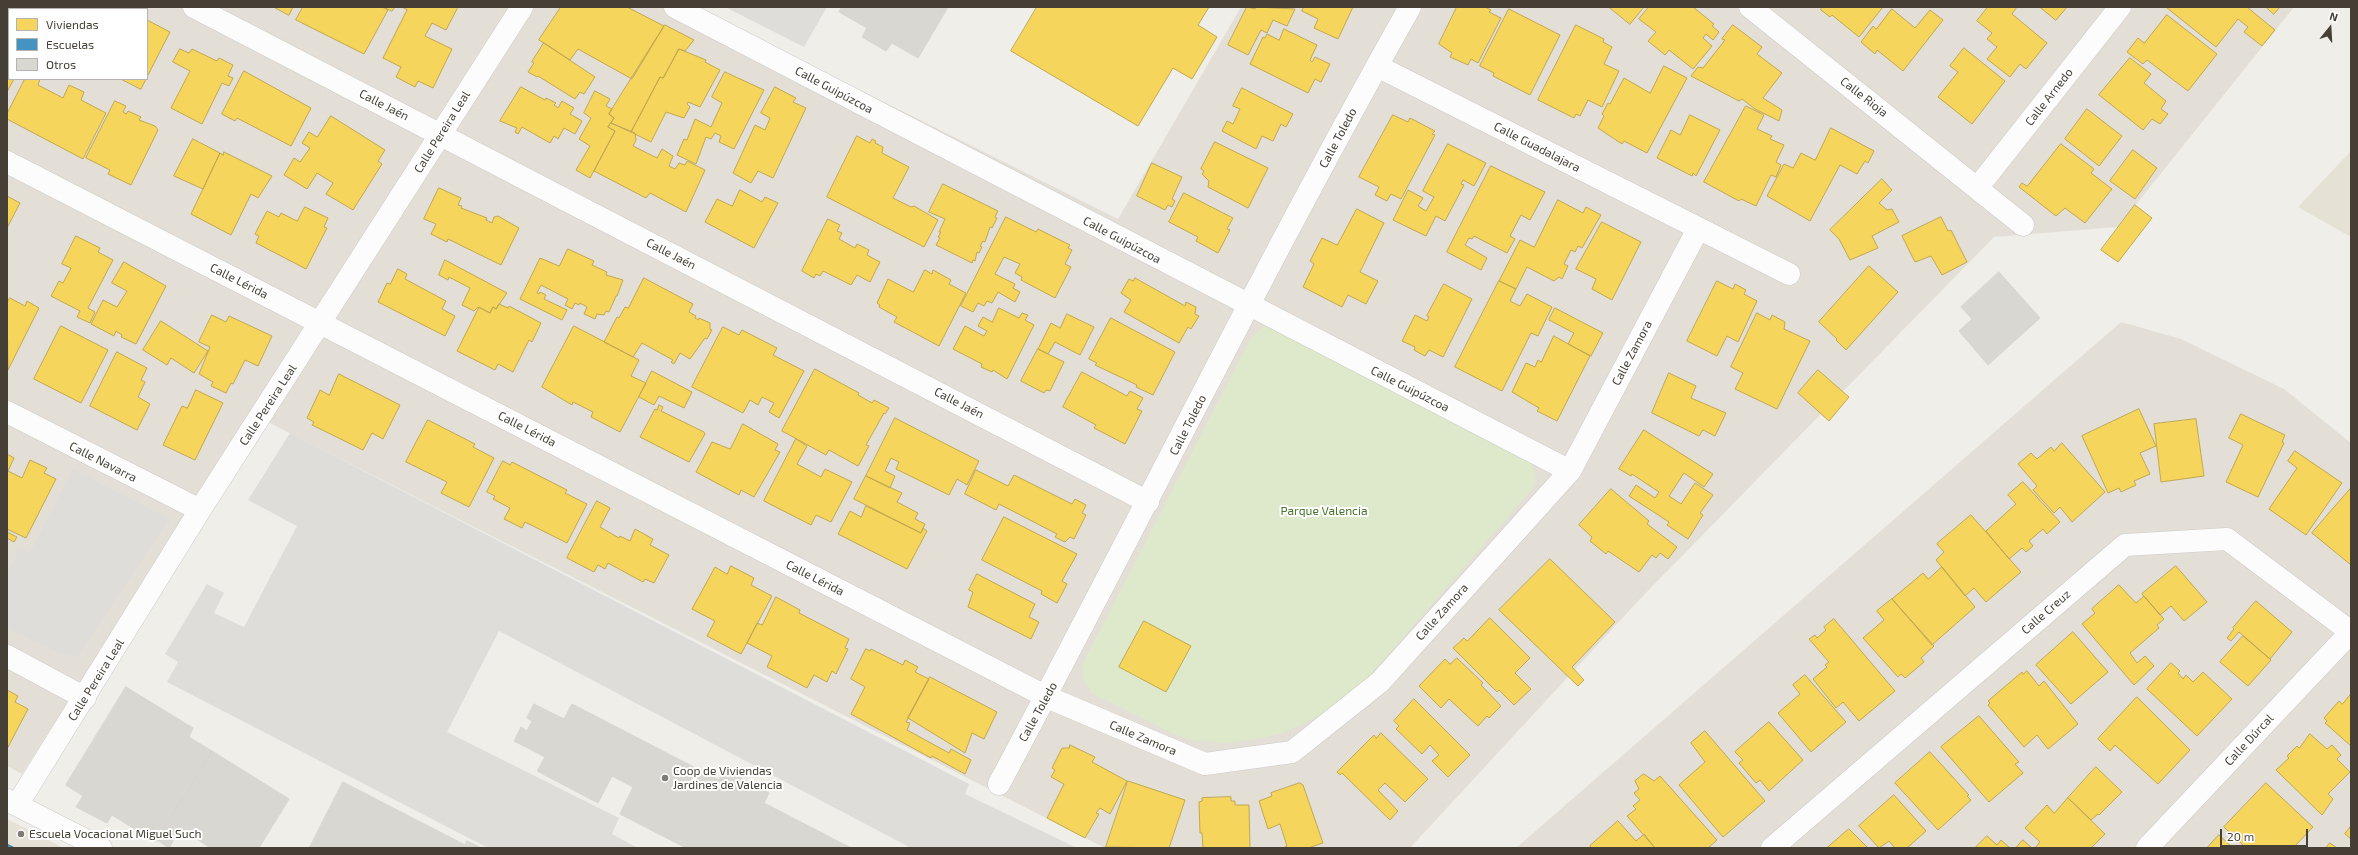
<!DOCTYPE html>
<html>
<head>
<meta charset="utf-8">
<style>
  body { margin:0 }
  #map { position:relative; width:2358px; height:855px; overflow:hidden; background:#efeee9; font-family:"Exo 2",sans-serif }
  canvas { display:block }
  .frame { position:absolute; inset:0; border:8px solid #453f36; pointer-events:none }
  .legend { position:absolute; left:8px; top:8px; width:140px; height:72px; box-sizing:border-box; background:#fff; border:1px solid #b5b2af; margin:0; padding:5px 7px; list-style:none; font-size:12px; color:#453f36 }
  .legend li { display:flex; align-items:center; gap:8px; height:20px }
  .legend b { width:20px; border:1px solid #b5b2af }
  .north { position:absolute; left:2310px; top:8px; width:40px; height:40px; -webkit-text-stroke:3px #fff; paint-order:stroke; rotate:18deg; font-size:11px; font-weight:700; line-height:16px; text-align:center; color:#453f36 }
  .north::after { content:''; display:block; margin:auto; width:14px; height:18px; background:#453f36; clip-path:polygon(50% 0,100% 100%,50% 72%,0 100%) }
  .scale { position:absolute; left:2220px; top:829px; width:88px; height:18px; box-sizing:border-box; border:2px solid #453f36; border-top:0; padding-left:5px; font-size:12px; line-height:14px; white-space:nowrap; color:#453f36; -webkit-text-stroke:3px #fff; paint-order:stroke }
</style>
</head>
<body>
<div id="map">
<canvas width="2358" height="855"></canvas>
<div class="frame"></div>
<ul class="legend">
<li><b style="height:11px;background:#f6d55c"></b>Viviendas</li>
<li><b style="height:11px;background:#4393c3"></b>Escuelas</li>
<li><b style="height:11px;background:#d9d7d2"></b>Otros</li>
</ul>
<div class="north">N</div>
<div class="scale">20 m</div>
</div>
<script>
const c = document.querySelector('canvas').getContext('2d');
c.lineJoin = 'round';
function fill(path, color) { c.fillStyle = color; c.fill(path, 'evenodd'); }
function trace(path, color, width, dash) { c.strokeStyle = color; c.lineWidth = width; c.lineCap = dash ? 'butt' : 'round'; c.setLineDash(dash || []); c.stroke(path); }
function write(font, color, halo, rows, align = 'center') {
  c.font = font + ' "Exo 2",sans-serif'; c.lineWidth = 4; c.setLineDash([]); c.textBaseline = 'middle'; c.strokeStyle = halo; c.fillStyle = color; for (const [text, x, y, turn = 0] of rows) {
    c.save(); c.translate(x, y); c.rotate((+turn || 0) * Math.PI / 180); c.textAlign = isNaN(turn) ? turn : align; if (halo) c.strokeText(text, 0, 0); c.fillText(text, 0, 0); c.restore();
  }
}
const residential = new Path2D(`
  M7 7H694L1118 219 1241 7H2294L2118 227 1994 237 1639 600 1410 848H1105L252 414 22 774 7 766ZM9 9H147V79H9Z
  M2121 322 2181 339 2284 389 2351 443V848H1516Z`);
const education = new Path2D(`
  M2351 151V237L2298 207Z
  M7 819 64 848H7Z`);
const green = new Path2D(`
  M1270 325 1531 459 1536 478 1533 488 1366 680 1332 709 1285 732 1263 738 1226 743 1191 740 1176 735 1092 693 1083 679 1082 665 1251 338 1261 329Z`);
const parking = new Path2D(`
  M725 7H827L804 47Z
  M290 433 969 784 965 794 1077 848H911L499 631 447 732 619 818 612 834 638 848H488L167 682 178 662 165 654 207 584 224 593 214 613 244 627 297 526 248 500Z
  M73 469 169 519 78 656 60 654 7 628V574L20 549 30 553Z`);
const homes = new Path2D(`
  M44 7H95L94 9H43Z
  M274 7H293L289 15Z
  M303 7H382L388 10 364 54 296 20Z
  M384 7H395L392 11Z
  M402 7H458L446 30 432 23 425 36 452 49 433 88 418 81 415 87 396 77 401 67 383 58 407 10Z
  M561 7H627L664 26 632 79 578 49 570 60 539 40Z
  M1037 7H1209L1198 25 1217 37 1192 79 1173 68 1138 126 1011 51Z
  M1247 7 1255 9 1256 7 1295 9 1287 26 1273 20 1267 33 1261 30 1248 55 1228 45Z
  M1304 7H1353L1338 39 1314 28 1318 19 1302 11Z
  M1457 7H1485L1491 10 1489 12 1501 18 1478 63 1471 59 1468 65 1450 57 1452 53 1439 44Z
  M1609 7H1644L1630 24Z
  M1649 7H1693L1714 24 1712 26 1719 32 1713 40 1706 34 1703 38 1712 46 1693 69 1669 50 1665 55 1648 41 1656 32 1639 19Z
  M1822 7H1883L1859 37 1832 15 1830 17 1821 10Z
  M1988 7H2017L2012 14 2047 43 2026 69 2020 64 2010 77 1987 59 1997 47 1987 39 1992 33 1977 21Z
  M2040 7H2067L2056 20Z
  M2168 7H2247L2275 30 2262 46 2244 32 2248 27 2238 19 2216 47 2167 8Z
  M2266 7H2280L2274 14Z
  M1509 9 1560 35 1530 95 1493 76 1494 73 1480 66Z
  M1892 9 1915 28 1930 10 1943 20 1903 71 1877 50 1875 54 1861 42 1873 26 1876 29Z
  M2167 15 2217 54 2188 91 2147 60 2143 64 2127 52 2138 38 2144 43Z
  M147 20 170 32 147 77Z
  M665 25 694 40 685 51 679 49 663 78 660 77 631 132 611 123 614 118 609 114Z
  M1576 25 1604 39 1603 42 1612 47 1604 64 1619 71 1602 107 1588 100 1580 116 1576 114 1574 118 1538 100Z
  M1733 25 1762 47 1757 54 1782 73 1763 98 1782 110 1779 121 1755 109 1742 99 1739 101 1691 76 1698 67 1703 68 1725 40 1722 39Z
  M1284 29 1317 45 1310 60 1312 62 1315 57 1330 64 1321 82 1315 79 1308 93 1250 64 1263 37 1265 38 1267 34 1279 40Z
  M544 43 595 77 584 94 580 92 575 99 538 76 537 77 528 72 534 63 532 62Z
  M7 48 9 49V79H14L7 92Z
  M1964 48 2005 81 1972 124 1938 97 1958 72 1950 66Z
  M180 49 189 53 192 49 217 61 219 58 233 65 228 76 233 78 229 86 222 83 202 124 171 108 190 71 173 62Z
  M679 49 706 60 705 62 720 70 700 107 688 102 687 104 690 107 684 118 666 112 651 142 631 132 660 77 663 78Z
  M2130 58 2151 74 2144 83 2166 101 2161 109 2168 114 2160 124 2152 119 2143 130 2099 95Z
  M1664 66 1687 78 1647 153 1624 141 1622 144 1598 128 1604 116 1602 114 1608 103 1610 104 1624 78 1650 93Z
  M244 71 311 108 291 146 237 118 235 121 222 114Z
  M725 72 764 90 734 149 719 142 721 136 715 133 711 139 706 137 696 164 677 155 684 139 687 140 695 119 711 127 722 103 712 97Z
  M25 79H40L38 85 63 98 69 85 84 92 81 100 106 113 83 159 7 119V114Z
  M121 79H146L141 89Z
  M521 87 545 100 546 98 556 103 554 105 558 108 562 101 574 108 570 114 582 121 575 134 564 128 558 139 554 136 550 143 522 127 518 134 515 132 517 128 500 121Z
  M775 87 796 98 793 102 806 108 773 178 758 171 751 183 733 173 755 125 765 130 770 118 761 113Z
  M1242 88 1293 114 1286 127 1281 124 1273 141 1262 136 1256 149 1222 131 1227 121 1233 124 1240 109 1233 106Z
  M595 91 610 99 606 106 612 109 609 114 614 118 608 127 615 131 590 178 576 170 590 146 579 139 591 118 584 113Z
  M115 101 126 106 123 112 126 114 128 111 141 117 139 120 155 126 158 130 131 185 108 174 110 170 86 158Z
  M1746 106 1764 115 1757 129 1772 136 1770 139 1784 145 1776 162 1781 165 1776 177 1771 175 1756 206 1741 199 1739 201 1704 182Z
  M2087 109 2122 136 2099 166 2065 139Z
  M1393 115 1408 122 1410 118 1435 131 1432 134 1435 135 1401 199 1391 194 1387 201 1375 195 1379 187 1359 177Z
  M1690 115 1720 130 1696 176 1693 173 1692 176 1657 158 1671 130 1680 135Z
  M331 116 385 150 378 161 382 164 353 210 326 194 333 183 317 173 307 189 284 175 294 158 300 162 310 148 302 143 309 132 317 137Z
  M611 123 635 133 636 140 633 146 657 158 662 149 673 156 669 166 675 169 679 163 685 165 687 161 705 170 686 212 650 193 646 198 594 171 615 131 608 127Z
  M1831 128 1874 151 1868 163 1865 161 1857 174 1840 165 1810 221 1767 196 1784 164 1793 168 1801 153 1815 160Z
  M857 136 870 143 872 139 876 141 875 143 883 147 882 153 909 167 893 198 911 207 914 206 938 220 924 247 827 197Z
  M193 139 220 153 203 189 174 176Z
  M1215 142 1268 168 1248 208 1208 187 1209 181 1202 174 1204 171 1201 169Z
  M1448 144 1486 163 1474 186 1463 180 1461 184 1464 185 1445 221 1436 216 1426 236 1393 220 1408 190 1423 198 1418 206 1426 211 1434 197 1423 191Z
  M2061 144 2094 169 2091 173 2112 189 2085 223 2065 208 2056 216 2019 187 2022 183 2027 186Z
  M2133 150 2157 168 2135 199 2110 181Z
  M224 152 272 176 258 198 251 194 231 235 191 214 220 153 223 155Z
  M1152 163 1182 177 1172 199 1175 201 1172 207 1168 205 1165 210 1137 196Z
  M1491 166 1545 192 1530 220 1521 215 1510 236 1515 239 1507 253 1474 236 1472 239 1469 238 1465 245 1487 258 1481 270 1447 252Z
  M1882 179 1892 190 1879 203 1887 210 1892 209 1899 222 1872 236 1878 248 1850 260 1839 239 1830 230Z
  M943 184 998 211 995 217 997 218 992 228 990 227 985 242 983 241 980 246 982 247 979 253 977 252 975 261 973 260 972 263 936 245 940 238 938 237 941 232H939L945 219 929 212Z
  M439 188 461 198 458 205 462 206 461 208 487 218 486 220 492 223 494 217 498 216 519 228 501 265 448 239 447 242 431 234 436 224 424 219Z
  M740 190 762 202 765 197 778 203 754 248 705 222 717 199 732 206Z
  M1184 193 1233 218 1227 229 1230 230 1218 253 1196 241 1198 237 1169 222Z
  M7 196 20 203 7 228Z
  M1558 200 1583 213 1586 207 1601 215 1582 248 1578 246 1575 252 1571 250 1564 264 1568 266 1562 279 1559 277 1554 281 1527 267 1516 289 1499 281 1520 240 1534 247Z
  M2135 205 2152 218 2118 262 2101 250Z
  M305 207 328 218 324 227 327 228 306 269 256 243 259 236 255 234 267 211 279 217 281 213 297 221Z
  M1357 209 1384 223 1360 272 1378 281 1366 304 1348 295 1342 307 1303 287 1314 264 1310 261 1322 238 1337 245Z
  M1006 217 1036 232 1038 229 1070 245 1068 248 1072 250 1065 264 1071 267 1055 298 1021 280 1022 277 1015 273 1020 264 1004 257 995 274 1015 284 1013 288 1020 292 1015 302 998 292 992 303 987 301 984 306 978 303 973 312 961 306Z
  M1941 217 1948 231 1951 230 1967 262 1942 275 1931 256 1915 262 1902 236Z
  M828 219 840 225 837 231 842 233 839 239 855 248 857 244 869 250 867 255 880 262 870 282 857 275 851 285 823 271 820 276 816 274 814 278 802 271Z
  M1602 222 1641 242 1612 300 1592 289 1596 279 1576 269Z
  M76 236 100 248 98 252 113 260 88 308 95 312 90 323 77 317 80 311 51 296 59 281 63 283 71 268 62 264Z
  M568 249 594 261 592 265 607 272 606 275 623 280 617 296H616L609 312 606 311 604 315 597 314 595 319 584 314 587 307 580 303 579 305 575 303 572 309 565 305 568 299 541 285 537 293 539 294 540 292 546 295 544 299 567 310 562 320 520 299 540 258 559 266Z
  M445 260 507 293 496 309 493 307 490 313 478 307 474 311 462 305 470 288 449 277 448 280 439 275Z
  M124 262 166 286 136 344 121 337 122 335 116 331 114 336 91 324 103 300 117 307 127 291 112 283Z
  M1869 266 1898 292 1846 350 1836 340 1837 339 1819 322Z
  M398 269 407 274 405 279 446 301 442 309 455 316 445 336 378 302 387 283 390 284Z
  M925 270 932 274 933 270 951 280 949 284 966 293 939 346 894 322 897 317 879 307 880 305 877 303 888 279 913 292Z
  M644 278 693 304 689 312 696 316 695 318 698 320 699 318 710 323V329L712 330 707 339 705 338 690 359 680 353 674 364 671 362 673 360 642 343 633 357 604 342 617 317 619 318 625 307 628 308Z
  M1135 278 1185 306 1186 302 1196 307 1195 314 1199 316 1191 329 1188 327 1179 343 1124 312 1131 300 1121 293 1129 279 1133 281Z
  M1499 281 1516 289 1510 301 1520 306 1527 294 1552 307 1538 336 1531 333 1502 391 1455 367Z
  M1717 281 1733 289 1735 284 1746 290 1744 294 1757 301 1738 342 1727 336 1717 356 1687 341Z
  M1444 284 1472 299 1443 357 1429 350 1425 356 1414 350 1415 347 1402 341 1415 315 1427 321 1429 317 1427 316Z
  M10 298 25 306 27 301 39 308 8 370 7 303Z
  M499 304 508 308 509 306 541 323 532 342 529 340 513 372 498 364 495 370 457 351 479 307 490 313 493 307 496 309Z
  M999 308 1019 318 1022 313 1028 315 1025 320 1034 325 1007 379 993 370 992 372 981 367 982 364 953 349 965 326 984 336 987 331 978 326 983 317 992 322Z
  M1555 308 1603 333 1591 356 1568 344 1574 333 1549 320Z
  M1757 313 1770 320 1772 315 1785 322 1784 329 1810 341 1777 409 1735 389 1743 373 1731 367Z
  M1067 314 1094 327 1080 355 1055 342 1048 354 1038 349 1051 323 1060 328Z
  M212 315 226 322 229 316 272 336 258 366 245 360 233 384 231 383 226 393 211 386 213 382 199 374 210 347 199 342Z
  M1111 318 1175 352 1153 395 1136 387 1137 385 1095 365 1097 363 1089 359Z
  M161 321 208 351 194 373 171 358 167 365 143 350Z
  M61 326 108 350 81 403 34 379Z
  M574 326 639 360 631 376 646 383 620 432 591 417 593 412 573 402 572 405 542 387Z
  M723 327 739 335 742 330 777 348 773 355 804 371 779 418 769 412 774 403 762 397 758 405 750 400 743 413 692 387Z
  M1554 336 1590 356 1557 421 1537 411 1539 408 1512 392 1526 363 1535 367 1538 360 1541 362Z
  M1038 349 1064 362 1050 391 1046 390 1044 393 1021 381Z
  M117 352 147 368 141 380 145 382 138 397 150 404 137 430 90 406Z
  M815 369 859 393 858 395 872 403 874 400 889 408 885 414 884 413 866 445 869 446 858 466 829 450 826 455 782 431Z
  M1818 370 1849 397 1829 421 1798 393Z
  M652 371 692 392 684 408 659 396 654 405 639 397Z
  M1082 372 1127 396 1130 391 1143 398 1137 409 1142 411 1125 444 1094 428 1096 425 1063 407Z
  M1669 373 1696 386 1691 398 1726 413 1715 436 1703 430 1699 436 1652 413Z
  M339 374 400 405 383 439 372 433 363 450 312 425 314 422 307 418 320 390 329 395Z
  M196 390 223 403 195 460 163 445 182 406 187 408Z
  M659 405 663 407 661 411 704 432 705 434 689 462 640 437 655 409 657 410Z
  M2139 409 2156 446 2140 453 2150 474 2134 481 2136 485 2121 492 2119 488 2108 493 2082 436Z
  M2241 414 2285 435 2282 442 2284 443 2258 497 2226 482 2243 445 2229 438Z
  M895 418 979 461 967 485 957 479 949 495 896 469 899 462 891 458 885 471 895 476 890 488 866 476Z
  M2196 419 2204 476 2161 482 2154 424Z
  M428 420 475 444 473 447 494 458 469 507 441 493 447 482 406 462Z
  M743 424 778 444 775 450 780 452 754 497 741 490 739 495 696 472 712 442 730 449Z
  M1644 430 1713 474 1704 487 1684 473 1669 496 1681 504 1695 483 1713 495 1700 513 1703 515 1688 539 1667 525 1669 522 1629 496 1636 485 1655 498 1659 492 1632 474 1631 476 1619 469Z
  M796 439 807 446 797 464 821 477 825 469 852 482 831 522 816 515 811 525 764 501Z
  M2062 443 2105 492 2072 522 2060 507 2054 513 2033 490 2037 486 2018 464 2031 453 2037 459 2051 447 2054 451Z
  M2295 451 2342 483 2306 535 2269 509 2297 468 2288 461Z
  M7 454 14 458 8 471 22 478 30 460 47 468 44 473 56 479 26 538 7 529Z
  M503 461 510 465 512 462 567 490 565 493 587 504 567 543 525 522 522 528 504 519 510 508 493 499 495 496 487 492Z
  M976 470 1008 486 1014 475 1072 504 1075 499 1086 505 1082 513 1086 515 1074 539 1070 537 1065 542 1055 537 1057 534 999 504 996 510 965 494Z
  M866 476 902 493 897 502 918 513 915 519 925 524 921 533 854 499Z
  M2023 482 2060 522 2047 534 2043 529 2029 541 2033 546 2026 552 2022 548 2009 559 1986 531 2016 504 2008 495Z
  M2351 488V565L2312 533Z
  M1611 489 1649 521 1647 524 1677 547 1668 559 1660 553 1656 558 1652 555 1639 572 1608 551 1606 554 1590 541 1592 537 1579 525Z
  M597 501 610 508 600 527 619 538 620 536 630 541 635 529 653 539 650 545 669 555 654 583 645 579 643 582 608 563 605 569 598 565 594 572 567 558Z
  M866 506 921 533 923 528 927 531 907 569 838 534 850 511 861 517Z
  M1971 515 2021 572 1986 602 1974 588 1965 596 1936 560 1944 552 1937 544Z
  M1004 517 1077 554 1062 581 1067 584 1057 603 1041 594 1042 591 982 560Z
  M7 532 17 537 14 542 7 538Z
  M1550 559 1615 622 1572 667 1584 680 1578 686 1499 610Z
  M731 566 754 578 751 585 772 596 741 654 707 636 715 621 692 609 715 567 727 574Z
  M2176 566 2207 602 2184 621 2171 606 2160 615 2142 594Z
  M1942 567 1975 607 1932 645 1892 599 1923 573 1928 579Z
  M977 574 1035 604 1029 617 1039 622 1031 639 968 607 973 592 969 590Z
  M2119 585 2136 603 2144 596 2164 619 2157 625 2159 628 2130 653 2137 663 2145 656 2154 666 2134 685 2082 624 2095 613 2092 609Z
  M776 597 800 610 799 613 849 639 845 648 848 649 836 674 832 671 827 682 814 675 807 688 767 667 772 656 747 643 757 623 762 625Z
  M1892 599 1934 646 1921 658 1924 662 1905 678 1901 674 1898 677 1863 638 1884 620 1877 611Z
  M2256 601 2292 632 2270 659 2239 632 2231 641 2227 638 2234 629 2233 628Z
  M1490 618 1530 658 1515 673 1531 689 1514 705 1499 690 1497 692 1453 648 1464 638 1467 641Z
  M1834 619 1895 691 1859 721 1843 702 1836 708 1813 679 1827 667 1825 665 1829 662 1809 639 1815 635 1817 638 1826 630 1824 627Z
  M1144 621 1191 646 1166 692 1119 667Z
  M2073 632 2108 672 2071 704 2036 665Z
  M2243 636 2271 660 2248 686 2220 662Z
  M866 649 870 651 871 649 903 665 905 660 918 667 915 672 929 679 906 722 910 723 907 730 949 753 951 749 971 760 965 774 932 756 931 758 851 714 865 687 851 679Z
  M1457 658 1483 683 1481 685 1501 706 1489 718 1487 716 1478 726 1449 699 1441 708 1419 686 1445 659 1450 664Z
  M2171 663 2180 671 2178 673 2183 679 2186 675 2193 682 2203 672 2232 699 2197 736 2147 689Z
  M2027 671 2039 686 2044 681 2078 724 2048 749 2037 735 2024 747 1988 705 1990 703 1988 701 2022 672 2023 674Z
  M1805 675 1846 722 1811 752 1778 713 1800 694 1793 685Z
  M930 677 997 712 984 739 972 733 965 753 908 718Z
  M7 690 18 696 15 702 28 709 7 749Z
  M2351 694V746L2325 723 2327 721 2324 718 2339 701 2342 704Z
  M2137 697 2190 750 2158 784 2115 745 2110 751 2098 739Z
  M1414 699 1470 755 1448 777 1432 761 1439 755 1430 745 1422 754 1396 729 1399 726 1394 721Z
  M1979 716 2019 762 2015 764 2023 773 1989 802 1941 747Z
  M1769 722 1803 760 1769 791 1760 780 1756 783 1739 763 1743 760 1735 752Z
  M1705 731 1765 801 1723 837 1679 785 1705 762 1691 743Z
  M1381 733 1428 779 1405 802 1385 783 1378 790 1398 811 1390 820 1342 773 1340 775 1337 772 1374 735 1376 738Z
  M2310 734 2327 749 2332 745 2341 755 2337 759 2350 772 2328 794 2333 799 2322 815 2276 770 2289 758 2287 756 2297 746 2299 748Z
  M1070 745 1095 757 1092 762 1127 781 1110 814 1100 808 1096 813 1099 814 1085 838 1047 818 1064 784 1051 777 1055 770 1052 768 1062 748H1069Z
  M1930 752 1969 795 1967 796 1971 800 1938 830 1895 783Z
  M2096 767 2122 792 2099 815 2098 814 2091 820 2068 798Z
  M1644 774 1654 781 1660 776 1717 840 1708 848H1655L1627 816 1636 809 1633 806 1640 800 1634 793 1639 789 1635 781Z
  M1128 781 1185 800 1169 848 1106 847Z
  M1300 783 1303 785 1323 843 1308 848H1283L1287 846 1280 824 1268 829 1259 801 1272 796 1271 793Z
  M2266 783 2313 827 2293 848H2246L2224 827Z
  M1894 795 1926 831 1907 848H1895L1889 841 1879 848 1859 826Z
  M1231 797V801H1235V805H1249L1250 848H1203L1202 833H1200L1199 802 1202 801V798Z
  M2068 798 2105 834 2091 848H2035L2040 842 2025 828 2047 805 2054 813Z
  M1618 821 1636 841 1644 834 1655 848H1592L1590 846Z
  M2351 826V839L2345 834Z
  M1849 829 1868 848H1827Z
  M2219 835 2233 848H2207Z
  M1987 836 1997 845 2001 840 2010 848H1975Z
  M2023 840 2032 848H2016Z
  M2330 843 2337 848H2326Z`);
const schools = new Path2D(`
  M7 844 15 848H7Z`);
const building = new Path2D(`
  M842 7H948L918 58 892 43 886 51 862 37 867 28 839 12Z
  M1999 272 2040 318 1988 365 1959 331 1972 319 1961 307Z
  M126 687 193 728 189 737 212 751 156 842 112 815 107 823 76 807 83 796 66 785Z
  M534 704 564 719 572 704 719 780 724 769 769 793 764 803 851 848H686L620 814 633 787 612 776 598 803 537 771 545 757 514 741 521 727 527 731 532 721 527 718Z
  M212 751 289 799 259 848H211L180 829 169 848 157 840Z
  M343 782 465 845 464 848 310 847Z
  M467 841 482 848H464Z`);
const street = new Path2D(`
  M194 7 1148 502
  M675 7 1570 471
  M1750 7 2023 225
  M1377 66 1789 274
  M7 162 1047 697 1205 764 1292 752 1380 682 1570 471 1698 229
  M1978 187 2120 7
  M7 412 200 510
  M7 656 85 698
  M999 784C1137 526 1266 262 1410 7
  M7 800 101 848
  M17 805 200 510 522 7
  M1772 848 2125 545 2227 539 2351 632
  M2147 848 2351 632`);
const markers = [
  [665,778,4,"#807c75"],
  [21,834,4,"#807c75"]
];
const streetNames = [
  ["Calle Guipúzcoa",834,90,28],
  ["Calle Rioja",1864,97,38],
  ["Calle Arnedo",2049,97,-52],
  ["Calle Jaén",384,105,27],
  ["Calle Pereira Leal",442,132,-58],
  ["Calle Toledo",1338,138,-62],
  ["Calle Guadalajara",1537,147,27],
  ["Calle Guipúzcoa",1122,240,28],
  ["Calle Jaén",671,254,27],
  ["Calle Lérida",239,281,27],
  ["Calle Zamora",1632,353,-62],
  ["Calle Guipúzcoa",1410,389,27],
  ["Calle Jaén",959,403,27],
  ["Calle Pereira Leal",268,405,-57],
  ["Calle Toledo",1188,425,-63],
  ["Calle Lérida",527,429,27],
  ["Calle Navarra",103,462,27],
  ["Calle Lérida",815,578,27],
  ["Calle Zamora",1442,612,-48],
  ["Calle Creuz",2046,612,-41],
  ["Calle Pereira Leal",96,680,-58],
  ["Calle Toledo",1038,712,-61],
  ["Calle Zamora",1143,738,23],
  ["Calle Dúrcal",2249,740,-47]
];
const parkNames = [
  ["Parque Valencia",1324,511]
];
const poiNames = [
  ["Coop de Viviendas",673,771],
  ["Jardines de Valencia",673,785],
  ["Escuela Vocacional Miguel Such",29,834]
];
fill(residential, '#e3dfd7');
fill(education, '#e6e1d5');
fill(green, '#dde9ca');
fill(parking, '#dfddd9');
fill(homes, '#f6d55c');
trace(homes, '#c1a851', 1);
fill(schools, '#4393c3');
trace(schools, '#447a99', 1);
fill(building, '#d9d7d2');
trace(building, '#d7d5cf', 1);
trace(street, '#cdcbc7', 23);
trace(street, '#fdfcfc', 22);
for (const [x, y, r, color] of markers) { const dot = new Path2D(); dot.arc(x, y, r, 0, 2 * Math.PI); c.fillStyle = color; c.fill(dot); trace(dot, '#fff', 1.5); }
write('12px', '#453f36', '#fff', streetNames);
write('12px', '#48752b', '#fff', parkNames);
write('12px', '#453f36', '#fff', poiNames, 'left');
</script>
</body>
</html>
